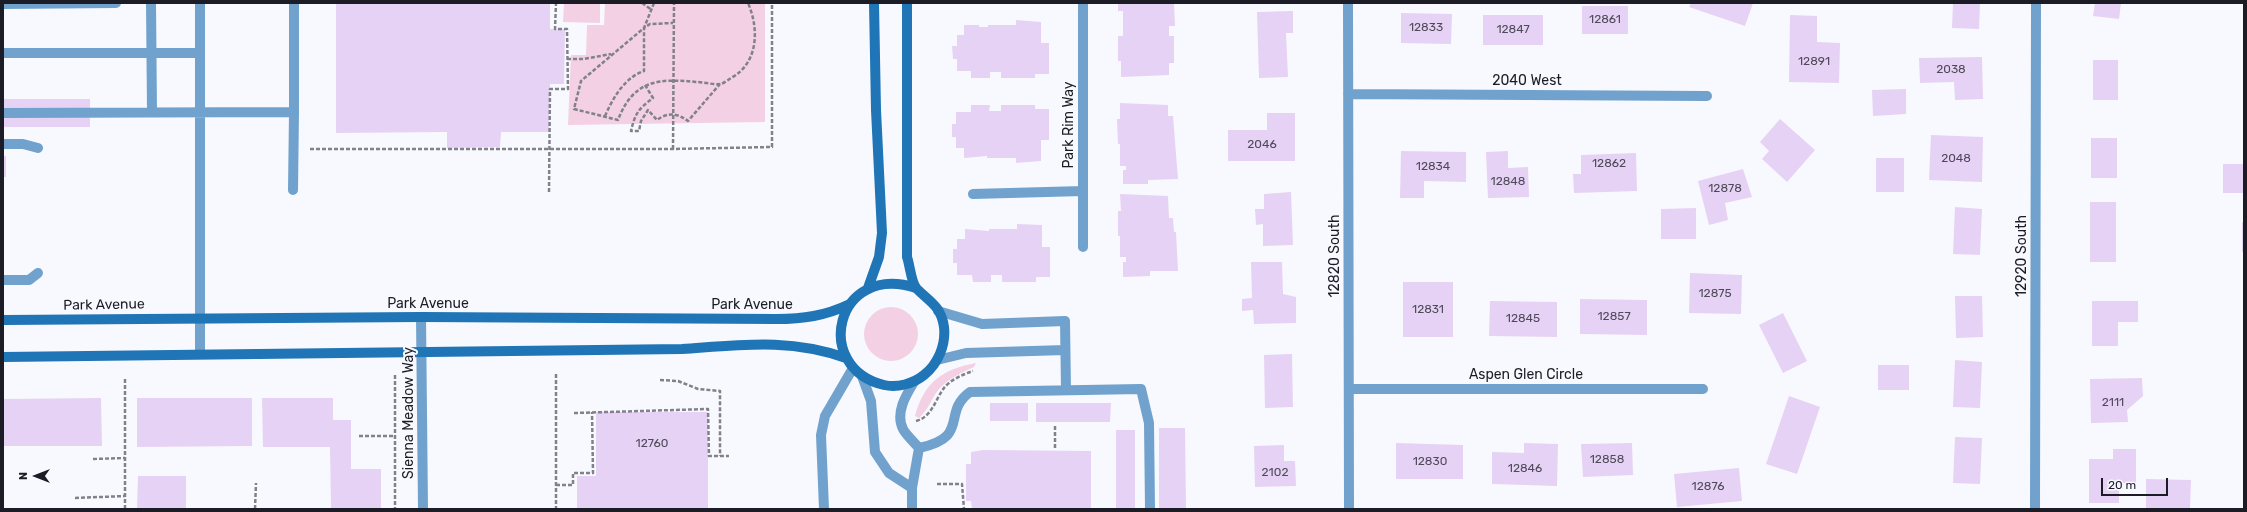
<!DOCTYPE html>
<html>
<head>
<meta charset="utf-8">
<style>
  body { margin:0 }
  #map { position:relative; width:2247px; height:512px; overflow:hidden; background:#f8f9fe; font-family:Rubik,sans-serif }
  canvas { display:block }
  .frame { position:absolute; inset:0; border:4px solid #1b1c26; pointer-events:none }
  .north { position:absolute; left:16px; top:456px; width:40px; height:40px; -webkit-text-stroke:3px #f8f9fe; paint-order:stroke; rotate:270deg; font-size:11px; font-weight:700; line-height:16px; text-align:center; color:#1b1c26 }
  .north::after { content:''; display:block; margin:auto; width:14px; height:18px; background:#1b1c26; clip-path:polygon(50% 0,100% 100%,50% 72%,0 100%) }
  .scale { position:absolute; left:2101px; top:478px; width:67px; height:18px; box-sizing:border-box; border:2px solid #1b1c26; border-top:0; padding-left:5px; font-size:12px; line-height:14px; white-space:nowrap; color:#1b1c26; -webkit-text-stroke:3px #f8f9fe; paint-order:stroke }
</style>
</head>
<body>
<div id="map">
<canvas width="2247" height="512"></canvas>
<div class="frame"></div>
<div class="north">N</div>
<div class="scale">20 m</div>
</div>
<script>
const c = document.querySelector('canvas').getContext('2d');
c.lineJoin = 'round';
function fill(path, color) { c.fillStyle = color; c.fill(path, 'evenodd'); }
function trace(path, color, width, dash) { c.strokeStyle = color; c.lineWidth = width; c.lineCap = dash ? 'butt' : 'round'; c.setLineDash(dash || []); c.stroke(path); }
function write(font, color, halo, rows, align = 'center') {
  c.font = font + ' Rubik,sans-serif'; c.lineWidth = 4; c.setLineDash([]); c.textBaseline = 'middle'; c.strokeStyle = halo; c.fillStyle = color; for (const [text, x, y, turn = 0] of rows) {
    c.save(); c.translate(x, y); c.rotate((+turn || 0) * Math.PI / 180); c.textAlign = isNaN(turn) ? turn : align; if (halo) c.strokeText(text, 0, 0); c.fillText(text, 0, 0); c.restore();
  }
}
const green = new Path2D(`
  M564 3H600V23L563 22Z
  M605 3H765V122L568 125 571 55H586L587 25H604Z
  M864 334a27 27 0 1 1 54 0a27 27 0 1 1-54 0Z
  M976 363 974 367C962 372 948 379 939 389 931 399 929 409 919 418L915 416C924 382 943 369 976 363Z`);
const building = new Path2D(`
  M336 3H550V29H565L564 84H550L549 132H501L500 147 447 148V132L336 133Z
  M1118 3H1174L1175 26H1169V36H1174V63H1169V75L1121 77V61H1118V36H1123V11H1118Z
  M1691 3H1753L1745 26 1689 7Z
  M1953 3H1980L1979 29 1952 28Z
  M2095 3H2121L2119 19 2093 16Z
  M1582 6H1628V34H1582Z
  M1293 11V33H1286L1288 77 1259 78 1257 12Z
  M1401 13 1452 14 1451 44 1401 43Z
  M1483 15H1543V45H1483Z
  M1790 15 1817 16V42L1840 43 1839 83 1789 82Z
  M1016 20 1041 22V43H1049V74H1035V78H1001V72H990V78H971V71H957V59H953L952 46H957V35H964V25H979V27H988V25H1016Z
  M1982 57 1983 99 1955 100 1954 82 1920 83 1919 58Z
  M2093 60H2118V100H2093Z
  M1906 89V114L1873 116 1872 90Z
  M3 99H90V127H3Z
  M1120 103 1168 105V116H1173L1178 179 1148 180V184H1123V170H1126V166H1120V144H1118L1117 119H1120Z
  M971 105H990L989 111H1001V105H1035V109H1049V140H1041V161L1016 163V158H987V156L964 158V148H956V137H952V124H956V112H971Z
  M1267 113H1295V161H1228V130H1267Z
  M1780 119 1815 150 1787 182 1762 159 1769 151 1760 142Z
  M1931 135 1983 137 1982 182 1929 180Z
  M2091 138H2117V178H2091Z
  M1401 151 1466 152V182L1424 181V198H1400Z
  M1508 151V168L1528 167 1529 197 1488 198 1486 152Z
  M1636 153 1637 191 1574 193 1573 174H1581V155Z
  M3 156H6V177H3Z
  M1876 158H1904V192H1876Z
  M2223 164H2244V193H2223Z
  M1743 169 1752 197 1725 203 1728 220 1709 225 1698 181Z
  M1291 192 1293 245 1263 246V224L1256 225 1255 209H1264V194Z
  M1120 194 1168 196 1169 218H1173L1174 232H1176L1178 271H1150V276L1123 277V262H1126V257H1120V236H1118V211H1121Z
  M2090 202H2116V262H2090Z
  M1955 207 1982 209 1980 255 1953 254Z
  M1696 208V239H1661V209Z
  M2242 222H2244V252H2242Z
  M1017 224 1042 225V247H1050V277H1036V282H1002V275H991V282H973L972 275H957V263H953V249H957V239H965V229L989 231V229H1017Z
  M1251 262H1282L1283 294 1296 297V323L1254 324 1253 310 1242 311V299L1252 298Z
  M1690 273 1742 275 1741 314 1689 313Z
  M1403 282H1453V337H1403Z
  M1955 296H1982L1983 337 1956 338Z
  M1580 299 1647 300V335L1580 334Z
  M1490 301 1557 302V337L1489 336Z
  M2092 301H2138V322H2118V346H2092Z
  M1783 313 1807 361 1783 373 1759 325Z
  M1292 354 1293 407 1265 408 1264 355Z
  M1955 360 1982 362 1980 408 1953 407Z
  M1878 365H1909V390H1878Z
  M2142 378 2143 396 2127 410 2128 422 2091 423 2090 379Z
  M1789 396 1820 407 1797 474 1766 464Z
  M101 398 102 446H3V399Z
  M137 398H252V446L137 447Z
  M262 398H333V420H351V469H381V509H331L330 447H263Z
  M990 403H1028V421H990Z
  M1036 403H1111L1110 422H1036Z
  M596 412H708V509H577V476H596Z
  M1159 428H1185L1186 509H1159Z
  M1116 430H1135V509H1116Z
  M1955 437 1982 438 1980 484 1953 483Z
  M1396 443 1463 445V479H1396Z
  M1524 443 1558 444 1557 486 1492 484V452L1524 453Z
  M1632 443 1633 475 1583 477 1581 444Z
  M1284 445V461H1295L1296 486 1255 487 1254 446Z
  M2113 449H2136V483H2119V503H2089V459H2113Z
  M983 450 1091 451V509H972L971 501H966V464H971V452Z
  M1739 468 1742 501 1677 507 1674 474Z
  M138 476H186V509H137Z
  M2146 479 2191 480 2190 509H2146Z`);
const path = new Path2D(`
  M642 3 652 10
  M654 3 644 28 581 81 574 109 618 120C633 80 659 78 696 82 703 82 714 85 721 84 724 83 728 80 731 78 759 63 759 28 748 3
  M567 59H584L611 54
  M645 85 653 98C638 109 635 114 631 131H639L641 121 648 110 657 120C668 112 677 113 688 121L720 84
  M605 116C613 98 624 78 644 71V28L650 24 673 23
  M310 149H673L772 147V3
  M673 149 674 3
  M549 192 550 89H568L567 29H555L556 3
  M556 374V509
  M395 375V509
  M660 380 678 381 698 389 720 391V456
  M574 413 708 409 709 456H729
  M916 421C932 417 935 400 944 388 950 380 964 374 973 371
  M359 436H395
  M1055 448V425
  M93 459 125 458
  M937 484H962L964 509
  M556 485H573V473H593L592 412
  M75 498 125 496
  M125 509V377
  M255 509 256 483`);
const lane = new Path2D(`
  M151 3 152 112
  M200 3V354
  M294 3V112
  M3 4 116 3
  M3 53H200
  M3 113 294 112 293 190
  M3 144H23L38 148
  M3 280H29L38 273
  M938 311 982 324 1065 321 1066 390
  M937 360 966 353 1065 350
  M862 376 871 401 875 452 889 473 912 488
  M919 448C971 437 941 413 970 392L1141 389 1149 423 1150 509
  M824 509 821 435 825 416 853 368
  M912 509V488L919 448C914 442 906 435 903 429 895 413 906 395 914 382`);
const street = new Path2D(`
  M1083 3V247
  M1348 3 1349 509
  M1348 94 1707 96
  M973 194 1083 191
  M421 317 423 509
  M1350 389H1703
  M2035 509 2036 3`);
const secondary = new Path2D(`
  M907 3V257C910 265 911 283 917 289 930 302 941 306 944 327 946 345 938 364 924 375 913 384 897 388 884 385 812 368 835 262 916 288
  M868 288 879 257 882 233 876 110 874 3
  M3 320 421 317 776 319C803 319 825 316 850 304
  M3 357 682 349C741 345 790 338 846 358`);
const numberNames = [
  ["12861",1605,20],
  ["12833",1426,28],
  ["12847",1513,30],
  ["12891",1814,62],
  ["2038",1951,70],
  ["2046",1262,145],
  ["2048",1956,159],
  ["12862",1609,164],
  ["12834",1433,167],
  ["12848",1508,182],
  ["12878",1725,189],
  ["12875",1715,294],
  ["12831",1428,310],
  ["12857",1614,317],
  ["12845",1523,319],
  ["2111",2113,403],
  ["12760",652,444],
  ["12858",1607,460],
  ["12830",1430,462],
  ["12846",1525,469],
  ["2102",1275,473],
  ["12876",1708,487]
];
const streetNames = [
  ["2040 West",1527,81],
  ["Park Rim Way",1069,125,-90],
  ["12820 South",1335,256,-90],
  ["12920 South",2022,256,-90],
  ["Park Avenue",428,304],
  ["Park Avenue",104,305,-1],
  ["Park Avenue",752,305],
  ["Aspen Glen Circle",1526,375],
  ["Sienna Meadow Way",409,413,-90]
];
fill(green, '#f4d0e4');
fill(building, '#e6d2f4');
trace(path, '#808189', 2.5, [4, 2]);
trace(lane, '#70a2cd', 10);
trace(street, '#70a2cd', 10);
trace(secondary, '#1f75b5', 10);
write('12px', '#4e4a5a', null, numberNames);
write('14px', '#1b1c26', '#f8f9fe', streetNames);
</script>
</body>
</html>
